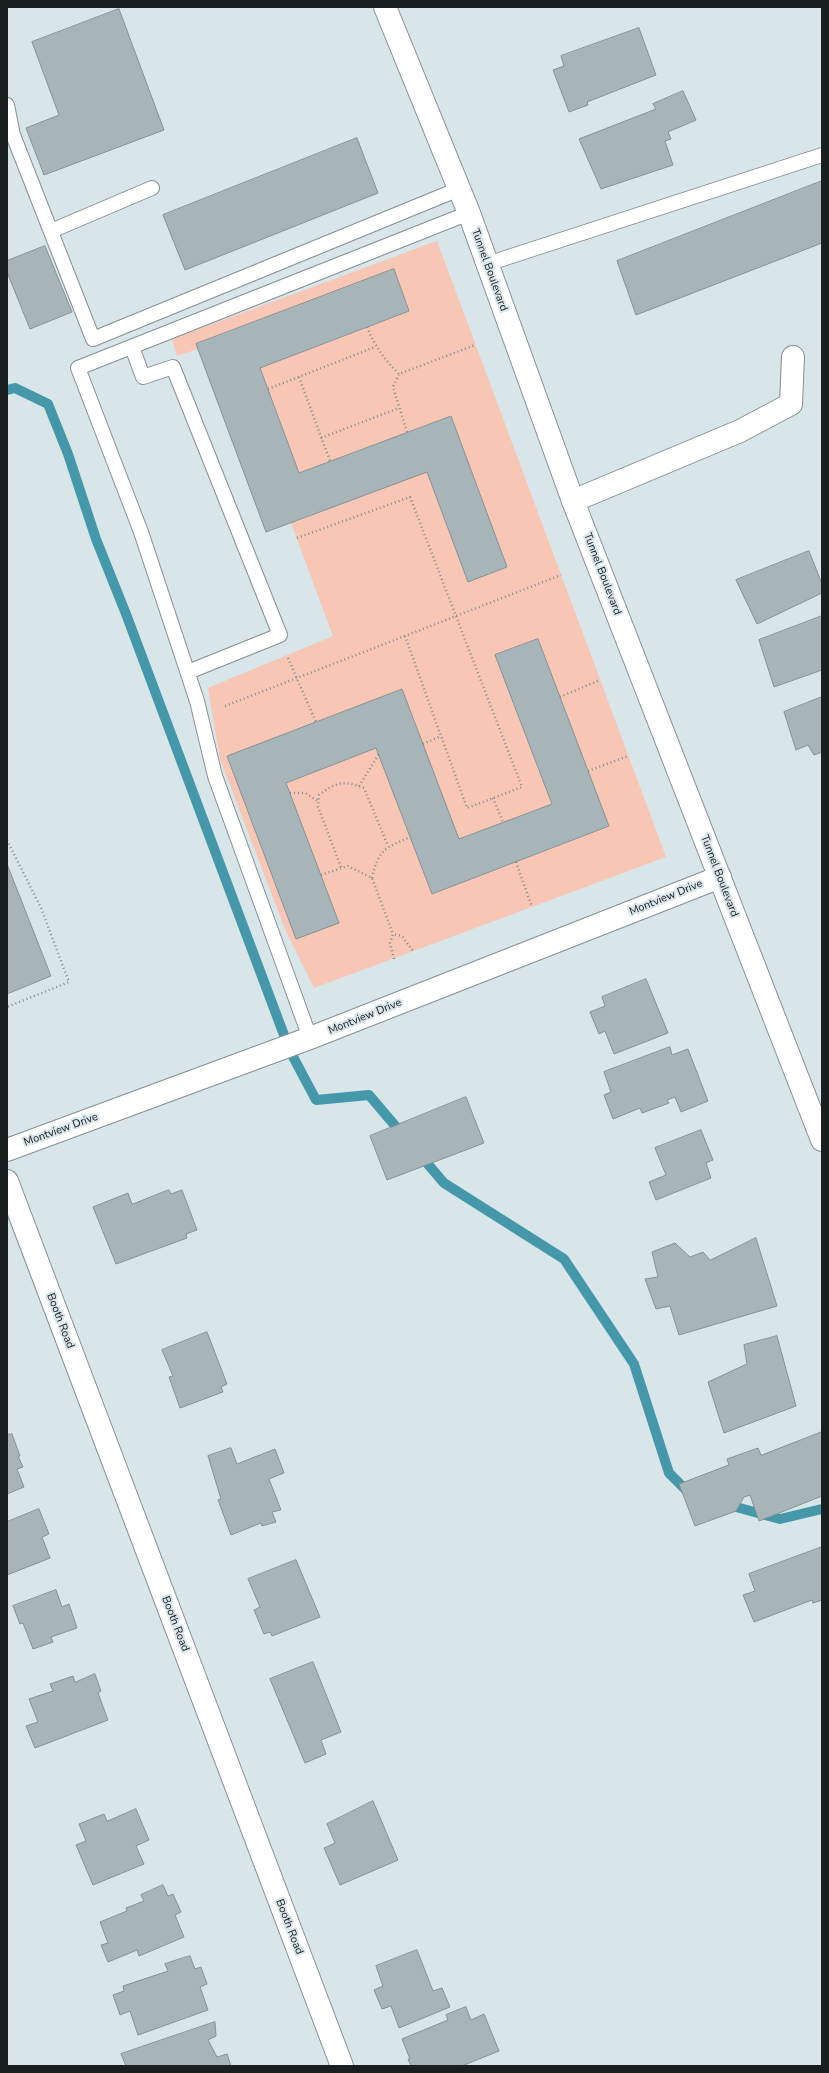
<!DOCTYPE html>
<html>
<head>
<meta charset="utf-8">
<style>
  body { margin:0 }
  #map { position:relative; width:829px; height:2073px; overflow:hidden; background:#d8e5e9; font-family:"Nunito Sans",sans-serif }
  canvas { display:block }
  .frame { position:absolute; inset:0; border:8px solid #191e1f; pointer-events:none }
</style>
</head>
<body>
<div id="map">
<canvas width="829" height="2073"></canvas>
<div class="frame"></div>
</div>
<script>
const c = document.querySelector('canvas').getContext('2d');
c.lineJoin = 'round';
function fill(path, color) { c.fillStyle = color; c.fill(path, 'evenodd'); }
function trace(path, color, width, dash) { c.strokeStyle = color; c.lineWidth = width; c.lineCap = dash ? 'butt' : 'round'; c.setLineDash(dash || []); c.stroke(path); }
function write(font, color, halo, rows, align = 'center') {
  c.font = font + ' "Nunito Sans",sans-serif'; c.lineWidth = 4; c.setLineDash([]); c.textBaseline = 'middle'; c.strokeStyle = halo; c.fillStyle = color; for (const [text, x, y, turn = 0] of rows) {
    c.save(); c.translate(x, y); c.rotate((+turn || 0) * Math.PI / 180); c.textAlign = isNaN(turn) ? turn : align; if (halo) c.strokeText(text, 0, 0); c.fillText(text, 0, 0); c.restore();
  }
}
const green = new Path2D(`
  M437 241 666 857 314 988 285 929 220 759 208 688 333 636 291 523 427 472 468 581 507 567 451 416 299 473 260 368 409 311 394 270 197 343 198 349 177 356 172 339ZM538 639 609 826 432 894 376 748 286 783 339 923 296 939 227 756 402 689 459 839 552 804 495 655Z`);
const stream = new Path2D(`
  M7 390 15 388 48 404 68 454 96 539 126 614 290 1051 316 1100 369 1095 403 1135
  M420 1155 444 1183 564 1259 634 1364 669 1473 689 1493
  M725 1504 780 1519 822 1509`);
const building = new Path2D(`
  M119 9 164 130 44 175 26 128 59 115 32 42Z
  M639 28 656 75 587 102 588 105 569 112 553 70 564 66 561 56Z
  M683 91 696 120 668 132 671 139 665 141 673 165 601 189 579 139 656 109 653 104Z
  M357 138 378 193 185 270 163 215Z
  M822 181V243L636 315 617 261Z
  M45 246 72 312 30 329 7 272V261Z
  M394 269 409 311 260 368 299 473 451 416 507 567 468 582 427 472 266 532 196 344Z
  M809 551 822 584V593L757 624 736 580Z
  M822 616V670L774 687 759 640Z
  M538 639 609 826 432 894 376 748 286 783 339 923 296 939 227 756 402 689 459 839 552 804 495 655Z
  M822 697V752L814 755 808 745 796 750 784 712Z
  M7 864 51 976 7 994Z
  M646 979 668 1033 614 1054 605 1031 599 1034 590 1012 605 1006 602 997Z
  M670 1047 672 1055 688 1049 708 1101 681 1112 675 1097 667 1100 669 1103 642 1113 640 1108 613 1119 604 1095 611 1092 604 1072Z
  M466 1097 484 1143 387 1180 370 1136Z
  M701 1130 713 1160 706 1163 711 1178 656 1200 649 1182 666 1175 655 1148Z
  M169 1190 171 1194 182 1190 197 1230 186 1234 187 1238 116 1264 93 1207 128 1193 132 1204Z
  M756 1238 777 1306 679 1335 670 1306 656 1309 645 1279 658 1277 652 1252 675 1243 690 1257 703 1252 710 1260Z
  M207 1332 227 1384 221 1387 223 1392 180 1408 169 1377 173 1376 162 1350Z
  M777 1336 796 1406 724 1433 708 1382 747 1364 744 1345Z
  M822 1432V1496L759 1521 750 1495 744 1497 736 1511 695 1526 679 1484 729 1465 727 1459 758 1448 761 1455Z
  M12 1434 20 1456H18L23 1467 17 1469 24 1487 7 1494V1435Z
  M231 1448 237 1464 275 1449 284 1473 269 1479 281 1510 272 1512 276 1522 262 1526 261 1523 231 1535 218 1500 221 1499 208 1456Z
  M39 1509 49 1534 42 1537 50 1558 7 1575V1522Z
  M822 1547V1600L813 1603 812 1600 754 1622 743 1595 755 1591 749 1574Z
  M296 1560 320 1617 272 1636 270 1632 264 1634 254 1610 260 1607 248 1579Z
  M56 1590 62 1607 69 1604 77 1628 51 1637 53 1642 33 1649 23 1623 20 1624 13 1606Z
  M313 1662 341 1732 321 1740 326 1754 305 1763 270 1679Z
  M95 1674 101 1691 98 1693 108 1720 35 1748 26 1726 38 1722 29 1699 53 1691 50 1684 73 1676 75 1682Z
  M373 1801 398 1860 340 1885 324 1848 335 1843 327 1824Z
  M136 1809 149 1840 136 1846 144 1864 93 1885 76 1845 86 1841 79 1824 104 1814 107 1821Z
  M163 1885 168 1896 173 1894 181 1912 175 1915 184 1937 139 1956 137 1950 108 1962 101 1945 108 1943 100 1922 127 1911 126 1908 144 1901 141 1895Z
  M417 1950 433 1991 442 1988 450 2007 399 2028 391 2006 382 2009 374 1990 383 1986 376 1966Z
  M190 1956 195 1969 201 1967 207 1984 200 1987 208 2010 138 2035 130 2011 120 2015 113 1995 124 1991 123 1986 168 1971 165 1964Z
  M466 2007 471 2020 484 2014 499 2051 462 2066H411L408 2059H410L402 2039 448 2020 446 2015Z
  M215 2022 216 2036 208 2040 217 2057 227 2054 231 2066H126L121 2054Z`);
const path = new Path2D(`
  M367 327C375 346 384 359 399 374
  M299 377 330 461
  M268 389 375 347
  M407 432 393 387 399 374 475 345
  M321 438 399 408
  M297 538 410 497 522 787 467 808 405 636 561 575
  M288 658 316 722
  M560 697 600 680
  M225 706 405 636
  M423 744 441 736
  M588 771 628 756
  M359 786 379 754
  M290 793H305L318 801
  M493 798 503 822
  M7 840 41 908 69 982 7 1007
  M516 862 532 907
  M341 867 318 807 319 795C336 782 344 780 364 788L388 846
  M321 875 348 866 372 878 393 934
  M372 878C378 850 385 848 410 837
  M394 959 390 943 393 934 402 936 413 951`);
const lane = new Path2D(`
  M7 105 13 135 93 339 459 189
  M51 231 152 188
  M487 264 822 155
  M132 347 143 377 173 367 280 635 188 672
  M310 1038 215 776 197 701 141 532 78 368 469 213`);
const street = new Path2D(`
  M573 501 740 431 791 404 793 357
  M7 1150 310 1038 720 877
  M7 1181 342 2066`);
const secondary = new Path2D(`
  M385 7 469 213 573 501 822 1140`);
const streetNames = [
  ["Tunnel Boulevard",489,270,70],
  ["Tunnel Boulevard",602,574,69],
  ["Tunnel Boulevard",719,876,69],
  ["Montview Drive",666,898,-22],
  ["Montview Drive",365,1017,-22],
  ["Montview Drive",61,1130,-20],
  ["Booth Road",60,1321,69],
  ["Booth Road",175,1624,69],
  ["Booth Road",289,1927,69]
];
fill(green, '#f7c6b4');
trace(stream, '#4498aa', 10);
fill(building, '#a7b4b8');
trace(building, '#859295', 1);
trace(lane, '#849093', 16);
trace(street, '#849093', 24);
trace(secondary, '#849093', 24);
trace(path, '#858f91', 2.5, [1, 3]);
trace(lane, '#fff', 14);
trace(street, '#fff', 22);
trace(secondary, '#fff', 22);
write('11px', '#191e1f', '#d8e5e9', streetNames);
</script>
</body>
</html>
